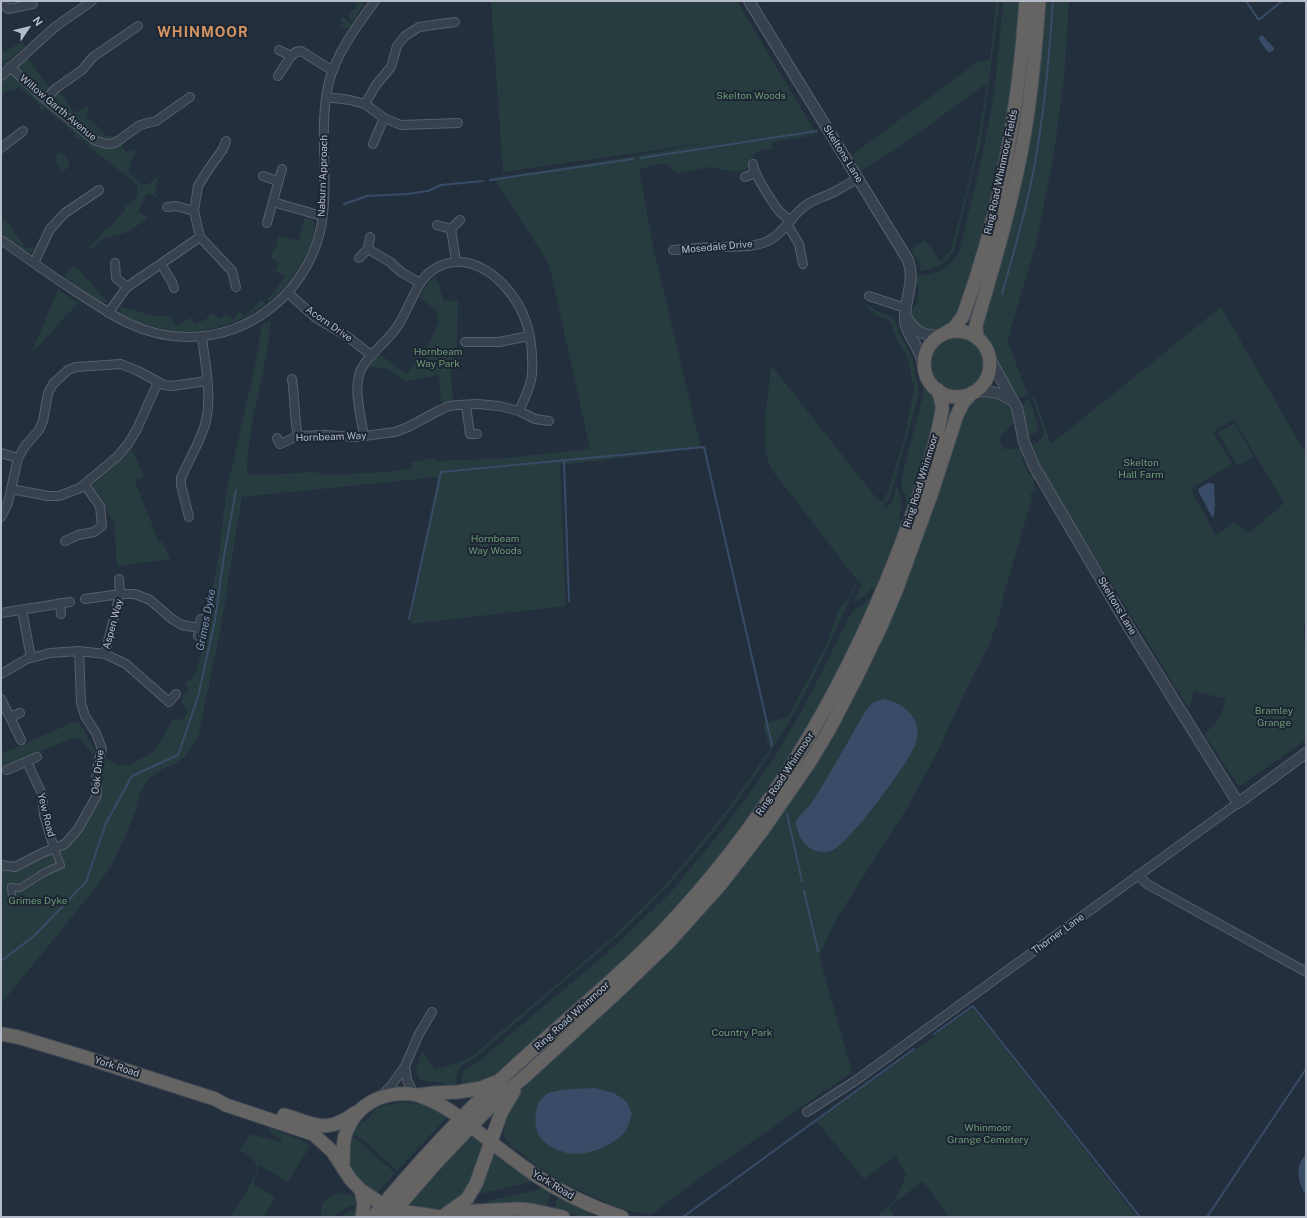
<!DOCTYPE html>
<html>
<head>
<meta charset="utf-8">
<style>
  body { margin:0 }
  #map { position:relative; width:1307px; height:1218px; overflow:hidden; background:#242f3e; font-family:"Public Sans",sans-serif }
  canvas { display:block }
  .frame { position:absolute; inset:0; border:2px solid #b4bcc9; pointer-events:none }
  .north { position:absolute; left:8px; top:8px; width:40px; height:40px; -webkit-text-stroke:3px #1d2633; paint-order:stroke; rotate:55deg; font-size:11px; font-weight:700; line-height:16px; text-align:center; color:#b4bcc9 }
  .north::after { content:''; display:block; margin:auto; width:14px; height:18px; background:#b4bcc9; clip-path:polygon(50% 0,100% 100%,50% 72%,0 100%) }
</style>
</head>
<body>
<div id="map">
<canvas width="1307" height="1218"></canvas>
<div class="frame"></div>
<div class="north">N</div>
</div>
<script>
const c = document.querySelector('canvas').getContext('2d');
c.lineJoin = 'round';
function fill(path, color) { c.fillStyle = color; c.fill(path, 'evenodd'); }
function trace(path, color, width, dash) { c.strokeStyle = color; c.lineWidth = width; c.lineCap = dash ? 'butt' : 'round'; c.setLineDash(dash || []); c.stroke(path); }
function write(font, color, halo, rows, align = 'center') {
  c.font = font + ' "Public Sans",sans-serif'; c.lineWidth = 4; c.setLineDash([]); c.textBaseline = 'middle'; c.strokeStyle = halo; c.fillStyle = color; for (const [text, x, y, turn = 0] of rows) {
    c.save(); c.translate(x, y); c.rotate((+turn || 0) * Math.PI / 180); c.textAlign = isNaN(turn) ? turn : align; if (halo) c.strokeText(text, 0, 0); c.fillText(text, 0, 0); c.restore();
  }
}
const green = new Path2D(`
  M351 1H361L364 4 353 21 350 20 348 16 357 5Z
  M491 1H737L814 130 815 135 772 142 773 149C756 150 753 153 747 169L735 172 709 167 677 174 666 163 639 169 653 246 701 448 560 465 566 606 410 624 438 477 242 497 220 632 198 738 184 757 175 764 162 769 148 780 140 793 136 809 128 830 112 864 97 886 1 1004V869C21 873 24 866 41 859 49 855 59 853 66 847 96 824 97 791 103 757L118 765H129L155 751 172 721 177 719 182 720 188 712 181 702 184 694 189 689 185 684 195 675 201 655 219 554 226 493 254 370 262 325 271 320C267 372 247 422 247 475H265L314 472 330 475 384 472 412 468V462L435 458 436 461 506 458 590 449 549 264 494 178 635 156 706 143 503 172Z
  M996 1H999L998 13 981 140 954 250C946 265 936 268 920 271L919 268 921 267 911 249 925 240 941 262 951 250 971 175 984 105 987 83 902 145 861 171 852 155 977 62 990 60Z
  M1003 1H1022L1017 59 991 211 958 313 944 330 928 334 912 320 911 310 917 304 919 288 916 284 915 277C935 273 952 270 960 249 972 199 985 149 993 98 997 66 1000 33 1003 1Z
  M1043 1H1069L1064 78 1054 152 1037 240 1008 339 1009 345 1028 395 1021 398 1015 397 996 363 992 350 982 334V318L1009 227Z
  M341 18H345L352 24 349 28H342L340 27 343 22 340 20Z
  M22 42 25 46 1 67V53Z
  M27 57 50 89C63 89 68 104 74 113L86 106 90 111 86 113V117L97 126 106 136H119L122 145 126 152H128L133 149 138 152C131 157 129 165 129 173L142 184H149L159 175 155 192 158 198 147 193 138 211 147 217V219L128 232 105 238 92 249 89 247 104 232V230L109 228 125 210 124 206 126 203 130 204 138 196 137 184 92 149 82 139 76 138 73 136 75 134 45 108 40 110 39 108 41 106 39 104 19 87 12 91 10 89 1 95V82Z
  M60 152C65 154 70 160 69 167L63 171 61 170 57 165 56 155Z
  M305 217 313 220C321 233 298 271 289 282 283 289 276 296 269 302L267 300 285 277 275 270 279 264 270 256 276 247 279 236 299 241Z
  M5 219 25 247 36 249 35 251 30 253 1 233V225Z
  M74 265 108 302 105 303 98 301 63 276Z
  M436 276 444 301H458L457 347 451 373 453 400 442 404 439 383 441 380H439V375L405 381 387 369 369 367 379 354 407 374 417 359 419 360 430 342 439 322 436 310 419 297 429 282Z
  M58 289 78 303 31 354Z
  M261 300 266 304C227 332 182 340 136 321 129 318 120 315 119 306 131 309 160 320 170 315L176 326 191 318 195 324 205 320 212 313 219 319 227 315 234 320 239 312 245 316Z
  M867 305 879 312 890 316 895 320 899 333 912 357 918 385V397L890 497 887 502 883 504 887 508 892 501 897 486 902 504 899 519 924 529 966 411C980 388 1008 396 1016 420 1011 428 1003 432 999 440L1004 449H1016L1021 448 1023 451 1022 460 1029 474 1036 476 1033 484 1037 490 1030 494 1032 498 1004 594 998 621 988 647 965 692 936 755 907 808 837 918 820 954 823 970 852 1072 693 1183 651 1215 635 1212 620 1208 594 1197 562 1182 540 1168 510 1145 504 1137V1127L500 1125 518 1091 555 1058 749 855 896 602 866 618 806 735 722 857 634 954 496 1077 463 1090C460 1069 462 1071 479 1061L614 947 672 891 718 835 752 790 776 755 802 710 823 670 847 620 856 608 865 603 876 591 872 588 865 596 853 603 862 584 858 581C837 628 816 675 790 720 754 782 711 840 662 892 633 924 601 951 568 978 537 1004 507 1031 476 1057 462 1067 456 1066 456 1085L447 1086 439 1082 424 1081 418 1078 416 1070 422 1051 435 1070 463 1061 471 1057 616 934 657 894 687 860 728 809 770 749 763 724 788 717 827 643 839 609 848 600 857 580 772 470C758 446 769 393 771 365L877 499 882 502 888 492 904 439 914 390 910 368 906 355 897 339 890 321 878 316 868 309Z
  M1221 307 1306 454V623L1304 624 1305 646 1306 648V740L1239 787 1204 734C1218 723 1222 716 1226 699L1194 691 1189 709 1034 458 1029 445 1038 442 1044 435 1041 422 1032 397 1034 396 1051 444ZM1234 419 1284 503 1249 533 1234 521 1216 536 1191 489 1232 464 1213 432Z
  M929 363a28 28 0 1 1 56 0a28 28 0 1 1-56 0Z
  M923 384H924L935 397 938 406 934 431 907 512 906 498 902 488V476L923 396Z
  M1029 399 1039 428 1035 433 1026 436 1021 408 1023 403Z
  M1235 423 1254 457 1237 466 1218 432Z
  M132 449 144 477 135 481 159 542H162L171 559 117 566 114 523 108 513 103 499 92 486 122 459Z
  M76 721 79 722 95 750 93 755 81 739 73 738 1 768V754Z
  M973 1008 1137 1217H949L923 1181 888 1208 895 1217H876C894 1204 899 1195 906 1174L896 1156 864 1179 816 1121Z
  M401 1102 424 1105 448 1116 397 1171 362 1139 352 1134 357 1125 362 1123 371 1116 373 1110 383 1106Z
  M268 1127 303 1141 310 1146 288 1182 259 1165 253 1184 275 1197 264 1217H230C237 1207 260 1174 256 1164 253 1157 245 1153 239 1150L251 1134 282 1143 280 1138 270 1133Z
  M470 1133 480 1142 482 1151 469 1190 446 1207 437 1209H426L406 1205Z
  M352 1137 360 1142 395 1173 377 1193C366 1186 352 1176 349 1161 348 1154 350 1146 350 1139Z
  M493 1150 533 1179 530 1182 479 1194 475 1198V1205L466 1207Z
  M542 1185 553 1192 549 1196 547 1207 516 1202 485 1204 487 1201 538 1190Z
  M341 1192 342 1194H348L356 1198 358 1205C348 1206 341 1210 333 1217H321L322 1204 327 1199Z
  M561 1197C574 1201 583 1211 597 1217H582L555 1211 556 1200Z
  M352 1210 360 1211 359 1217H340Z`);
const water = new Path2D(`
  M1262 35 1274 48V50L1271 52H1268L1259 40V38Z
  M1208 483 1214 484 1215 504 1214 516 1212 517 1198 491 1199 488Z
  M883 699C904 702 924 720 916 743 910 762 850 842 833 850 818 856 804 848 799 834 797 830 796 826 796 822 797 817 807 809 811 804 831 773 848 741 866 710L873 703Z
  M595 1088 614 1093 627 1102 632 1114C630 1121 627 1131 621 1136 609 1147 590 1154 573 1154 569 1154 565 1152 561 1151 541 1144 533 1133 536 1112 537 1103 542 1096 549 1093 562 1088 582 1089 595 1088Z
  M1306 1155V1195C1298 1183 1294 1165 1306 1155Z`);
const stream = new Path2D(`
  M1246 1 1258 19H1260L1282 1
  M641 158 817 131
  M490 180 633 159
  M344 204 367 196 407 194 428 191 441 185 483 181
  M1002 294C1017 241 1033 186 1040 131 1047 88 1050 45 1053 1
  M564 461 569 601
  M409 619 441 472 704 447 772 745
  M787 814 802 881
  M804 891 818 951
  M1 961 34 936 86 882 106 823 132 776 178 755 198 697 215 620 224 556 236 490
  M934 1034 973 1006 1140 1217
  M683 1217 914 1049
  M1207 1217 1306 1069`);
const pedestrian = new Path2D(`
  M12 898 11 887 20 888 45 872 61 865 54 848`);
const minor = new Path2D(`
  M1 2 8 9 33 4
  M291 56 296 52 301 51 333 71
  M10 67 46 100 96 141 107 144 115 143 140 125 156 121 190 97
  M1 76 55 27 92 1
  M278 76 291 56 279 50
  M326 97 350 100 365 104 384 118 401 125 458 123
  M46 100 55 89 82 70 93 57 138 26
  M365 104 376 85 391 67 397 46 405 36 419 27 455 22
  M226 141 223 149 208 170 198 186 194 211 200 237 232 271 236 287
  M373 144 384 118
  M1 148 23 131
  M753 164C753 173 774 205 780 212 783 215 787 218 790 220
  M263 176 278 181
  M745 177 755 173
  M273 202 322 216
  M167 207 176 206 194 211
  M267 223 282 169
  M787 224 799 244 803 264
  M437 225 451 229
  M1 240C26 257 50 275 75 291 93 303 111 315 130 324 175 345 228 340 267 311 293 292 312 264 320 232 331 183 317 131 329 82 337 52 357 26 375 1
  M368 249 390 262 401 272 420 283
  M673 250C686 249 698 248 710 247 729 246 750 249 768 241 784 233 792 215 806 205 815 199 824 197 834 192 842 188 850 183 858 178
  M359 258 368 249 370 237
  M456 261 451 229 460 220
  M34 263 50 229 65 213 99 190
  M115 263 116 278 127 287
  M161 264 172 282 174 288
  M288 293 316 318 348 337 371 355
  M869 296 905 308
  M108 313 127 287 200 237
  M465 342H499L529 336
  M292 379C295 398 294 417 298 436
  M466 405 470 434H477
  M364 436C361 415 350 381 365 363 375 350 388 340 397 327 408 311 416 283 430 272 467 244 508 280 523 314 531 332 533 355 532 374 531 387 524 399 519 411
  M277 438 280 444 298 436 325 435 356 437 395 432 408 427 440 410 449 406 458 405 478 404 499 406 519 411 535 419 549 421
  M1 453 18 458
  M11 489 48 496H59L80 488 118 456 128 444 137 429 158 382
  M1 517 8 503 18 458 25 446 39 430 43 421 48 393 53 384 68 370 76 367 121 364 138 371 164 385 172 386 207 381
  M189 517 181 485V478C189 459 201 441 206 421 212 394 205 364 202 337
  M65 541 78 535 94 532 102 526 100 506 85 485
  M85 599 120 594 119 579
  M60 603 61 614
  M22 610 31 658
  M1 613 70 602
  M198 636 201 619
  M105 654 120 594H135L150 600 172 619 182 625 199 628
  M1 674 27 659 50 653 79 651 105 654 126 664 169 702 176 694
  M1 699 21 740
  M10 717 20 713
  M27 762 42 794 44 815 54 848
  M7 770 37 757
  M1 865 15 867 42 853 65 844 78 829 97 795 96 779 98 763 102 749 96 733 85 716 81 703 79 651
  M1138 875 1147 884 1306 972
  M405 1066 407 1080 414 1094
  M381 1096 391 1086 405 1066 419 1034 432 1012
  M807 1112 855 1081 1238 803`);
const tertiary = new Path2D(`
  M749 1 908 260C916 282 904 299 905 321 906 331 912 338 916 346 920 353 922 359 924 366
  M907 318C915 332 925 337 941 335
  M989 357 1017 408 1024 442 1034 466 1128 626 1238 803 1306 753
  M974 392C989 390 999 392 1011 400`);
const trunk = new Path2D(`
  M924 364a33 33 0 1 1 66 0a33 33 0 1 1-66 0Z
  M947 332 954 328 963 316C1000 216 1019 107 1026 1
  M977 338 976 325C995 261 1014 196 1025 131 1032 88 1036 44 1039 1
  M1 1034 18 1037 81 1056 215 1099 226 1105 313 1134 332 1151 351 1180 361 1190 383 1205 395 1210 406 1212 441 1217 477 1211 518 1209 531 1210 563 1217
  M419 1095 434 1093 458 1092 481 1088 496 1082
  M284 1115C316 1124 325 1135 355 1113
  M343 1166C344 1156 342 1146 345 1136 350 1120 360 1107 375 1100 387 1094 407 1091 420 1096 445 1104 466 1122 486 1138 502 1151 518 1163 535 1175 562 1193 591 1207 622 1217
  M361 1190 364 1204 362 1217
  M446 1214 467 1199 476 1184 501 1113 514 1091
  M373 1217C416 1164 464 1113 515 1066 563 1022 614 981 660 934 765 825 842 695 897 555 915 508 933 460 942 411V404L938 390
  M389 1217 436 1163 471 1126 502 1095 522 1079 613 996 670 941 721 884 762 831 811 760 829 730 857 676 881 626 896 591 931 495 957 415 963 403 972 393`);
const parkNames = [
  ["Skelton Woods",751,96],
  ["Hornbeam",438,352],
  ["Way Park",438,364],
  ["Skelton",1141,463],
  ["Hall Farm",1141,475],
  ["Hornbeam",495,539],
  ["Way Woods",495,551],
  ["Bramley",1274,711],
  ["Grange",1274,723],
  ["Grimes Dyke",38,901],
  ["Country Park",742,1033],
  ["Whinmoor",988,1128],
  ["Grange Cemetery",988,1140]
];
const streetNames = [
  ["Willow Garth Avenue",58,108,40],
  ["Skeltons Lane",843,154,58],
  ["Ring Road Whinmoor Fields",1001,172,-78],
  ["Naburn Approach",323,176,-88],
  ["Mosedale Drive",717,247,-5],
  ["Acorn Drive",329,324,35],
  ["Hornbeam Way",331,437,-2],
  ["Ring Road Whinmoor",921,481,-73],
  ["Skeltons Lane",1117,606,59],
  ["Aspen Way",113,624,-75],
  ["Oak Drive",98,772,-83],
  ["Ring Road Whinmoor",785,774,-57],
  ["Yew Road",46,815,76],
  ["Thorner Lane",1058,934,-36],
  ["Ring Road Whinmoor",572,1016,-42],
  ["York Road",117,1067,18],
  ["York Road",553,1185,31]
];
const waterNames = [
  ["Grimes Dyke",206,620,-79]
];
const districtNames = [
  ["WHINMOOR",203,33]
];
fill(green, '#263c3f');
fill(water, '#394c67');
trace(stream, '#394c67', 2);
trace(pedestrian, '#565f6c', 8);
trace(minor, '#565f6c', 10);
trace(tertiary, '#565f6c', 12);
trace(trunk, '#434c59', 15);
trace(pedestrian, '#38414e', 6);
trace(minor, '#38414e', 8);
trace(tertiary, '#38414e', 10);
trace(trunk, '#656462', 13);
write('10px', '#6b9a76', '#1d2633', parkNames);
write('10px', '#b4bcc9', '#1d2633', streetNames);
write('italic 11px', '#7c92b1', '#1d2633', waterNames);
c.letterSpacing = '1px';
write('bold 14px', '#d59563', '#1d2633', districtNames);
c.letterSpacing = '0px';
</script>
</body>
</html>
